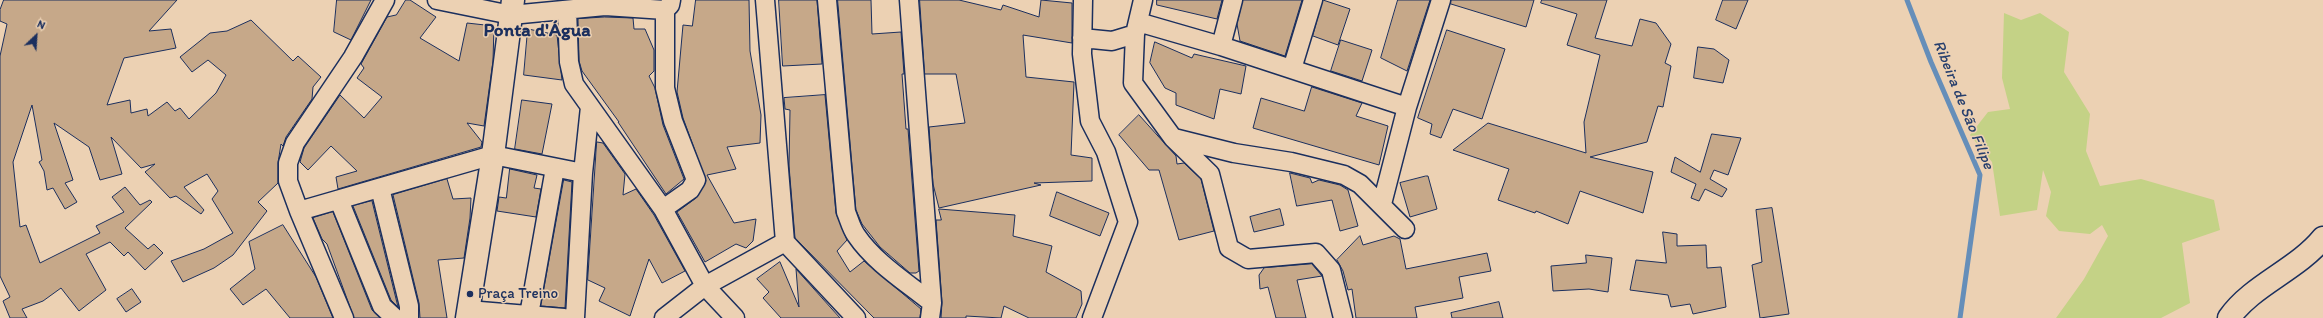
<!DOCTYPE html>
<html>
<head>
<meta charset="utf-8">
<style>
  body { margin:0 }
  #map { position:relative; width:2323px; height:318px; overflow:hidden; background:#ecd1b3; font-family:Itim,sans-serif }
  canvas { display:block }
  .north { position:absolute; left:16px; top:16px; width:40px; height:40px; -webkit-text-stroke:3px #ecd1b3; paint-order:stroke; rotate:25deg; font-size:11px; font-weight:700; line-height:16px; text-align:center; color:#1b2f5e }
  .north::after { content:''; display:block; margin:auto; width:14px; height:18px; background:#1b2f5e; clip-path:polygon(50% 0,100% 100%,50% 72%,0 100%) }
</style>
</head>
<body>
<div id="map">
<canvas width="2323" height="318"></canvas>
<div class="north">N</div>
</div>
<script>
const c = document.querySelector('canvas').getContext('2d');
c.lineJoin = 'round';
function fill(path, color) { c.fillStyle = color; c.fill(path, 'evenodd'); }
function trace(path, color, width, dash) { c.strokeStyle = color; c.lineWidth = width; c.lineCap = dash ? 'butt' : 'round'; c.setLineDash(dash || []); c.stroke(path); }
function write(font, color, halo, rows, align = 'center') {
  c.font = font + ' Itim,sans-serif'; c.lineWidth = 3; c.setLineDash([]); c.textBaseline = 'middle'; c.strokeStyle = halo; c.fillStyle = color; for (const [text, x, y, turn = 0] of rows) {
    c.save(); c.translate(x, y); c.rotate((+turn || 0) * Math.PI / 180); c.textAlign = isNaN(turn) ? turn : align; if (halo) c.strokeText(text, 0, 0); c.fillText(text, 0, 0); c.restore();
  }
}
const green = new Path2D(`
  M2004 13 2021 20 2040 13 2069 32 2064 72 2090 114 2086 151 2100 186 2141 179 2214 200 2220 230 2182 243 2190 303 2161 318H2056L2084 279 2108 236 2102 225 2090 234 2059 231 2046 216 2051 192 2043 170 2037 210 2000 216 1992 162 1970 135 1988 112 2010 109 2002 78Z`);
const stream = new Path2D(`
  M1907 0 1931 62 1980 175 1960 318`);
const building = new Path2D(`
  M4 0H177L149 31 171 29 176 48 124 58 107 105 130 100 131 113 147 109 148 116 167 102 175 111 180 108 189 119 216 93 226 75 208 60 192 72 180 57 210 33 227 31 251 20 293 61 298 56 321 77 313 87 312 99 286 137 283 146 281 144 278 163V183L258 202 267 211 233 255 214 268 183 282 171 261 204 249 233 233 212 199 218 191 207 174 184 187 204 210 201 214 176 196 170 198 145 172 155 164 141 168 111 137 122 174 100 180 89 147 54 123 73 180 65 183 77 202 65 209 53 188 47 190 44 171 39 162 42 160 32 105 13 162 20 227 26 225 40 263 100 233 96 226 124 212 112 197 125 187 140 205 150 200 152 202 125 228 148 249 154 244 163 253 145 270 128 252 124 256 110 242 86 254 106 290 79 311 61 288 43 301 22 309 27 318H10L3 301 10 297 0 276V56L7 24 0 21V10Z
  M337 0H371L351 40 334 32Z
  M406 0H410L436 17 420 38 459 61 467 23 494 26 493 61 484 126 467 123 482 142 481 147 338 189 336 177 357 171 331 146 308 170 300 162 304 148 340 95 364 118 382 97 357 78 364 68 361 64 387 17 396 15Z
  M696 0H749L750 51 761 115 760 143 727 147 736 169 707 175 734 223 756 219 753 241 746 248 736 244 705 262 677 212 696 198 706 181 683 118 677 92 683 25 692 26Z
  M779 0H817L822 64 783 66Z
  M838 0H871L872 34 901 32 904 74H902L906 129H908L919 271 916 273H910L880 247 862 224 856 210Z
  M920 0H959L1001 10 1003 5 1039 17 1041 0 1072 3V43L1023 35 1026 77 1074 82 1071 155 1092 158V181L1034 183 1041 185 939 208 933 184 929 127 965 123 956 74H925Z
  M1157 0H1222L1217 19 1157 5Z
  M1243 0H1302L1285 56 1240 41 1237 24Z
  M1323 0 1350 9 1338 45 1313 36Z
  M1398 0H1430L1407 71 1381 58Z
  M1451 0H1534L1526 27 1451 4Z
  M1542 0H1607L1595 38 1632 46 1640 19 1656 23 1671 44 1665 63 1671 66 1663 107 1658 106 1647 142 1590 157 1653 172 1643 213 1580 191 1568 224 1536 211 1535 213 1498 200 1509 169 1453 150 1488 123 1586 153 1584 122 1600 55 1567 45 1577 14 1541 3Z
  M1723 0H1748L1736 29 1716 20Z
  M605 17 633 18 634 29H645L654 50V71L649 76 655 88 663 125 684 179 666 194 618 122H619L582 71 579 61 578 19Z
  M528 29 557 35 562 80 524 75Z
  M1447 30 1505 49 1482 119 1453 109 1441 138 1430 134 1432 124 1418 118Z
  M1341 40 1372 50 1362 81 1331 71Z
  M1155 42 1192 58 1194 54 1246 66 1241 94 1220 89 1214 119 1176 105V93L1165 88 1150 63Z
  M1698 47 1714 49 1729 60 1723 83 1694 78Z
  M1312 87 1362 103 1356 116 1388 126 1379 165 1253 128 1261 98 1304 111Z
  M825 95 836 213 847 240 837 251 850 272 864 261 921 309 920 318H874L795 238 789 166 790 110 785 109 784 98Z
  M522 100 552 104 542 154 515 149Z
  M1139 115 1176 156 1177 164 1184 163 1201 179 1214 231 1179 240 1159 170H1149L1119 135Z
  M1712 134 1741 138 1728 175 1714 170 1710 179 1727 189 1722 197 1705 189 1699 201 1691 198 1696 184 1671 172 1675 157 1700 172Z
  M597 142 603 143 625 174 623 195 636 189 654 215 685 271 662 283 649 259 630 316 599 301 605 288 588 280Z
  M510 169 537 175 534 188 541 189 536 217 497 211 499 197 506 198Z
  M1290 173 1310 178 1312 183 1319 180 1340 185 1348 190 1358 226 1340 231 1332 200 1297 206Z
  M1426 176H1428L1437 209 1410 217 1400 183Z
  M447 179 453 199 471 198 470 218 464 258 438 260 447 318H420L419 303 393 195Z
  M564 180 572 182 565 308 541 306Z
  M1057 192 1109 213 1100 236 1050 216Z
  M372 201 398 307 391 300 353 206Z
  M1772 208 1789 314 1760 318 1752 265 1762 262 1756 210Z
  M939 209 1015 215 1013 236 1052 246 1046 272 1081 291 1082 304 1076 318H1029L1004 306 1001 318 966 316V318H941L942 302 936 220H941Z
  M1280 209 1284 225 1254 232 1250 217Z
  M333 212 372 310 380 318H354L327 244 322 239 313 218Z
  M283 225 316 277 333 318H290L266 289 243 305 230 289 255 269 249 242Z
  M1663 232 1677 234V246L1706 245 1707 268 1721 267 1726 307 1693 314 1690 304 1671 307 1668 295 1630 290 1636 260 1666 263Z
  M1360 236 1363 245 1394 236 1400 239 1406 269 1487 253 1491 271 1459 277 1463 298 1415 307 1417 318H1356L1352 289 1348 290 1343 271 1337 260Z
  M1586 255 1612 258 1608 292 1589 289 1553 291 1551 266 1586 263Z
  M780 262 799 307 796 269 840 318H781L763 298 769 292 757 279Z
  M1312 264 1322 276 1297 280 1306 318H1276L1268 287 1260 289 1259 275 1264 268Z
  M132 289 141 302 126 312 117 299Z
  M1499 302 1503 318H1452L1451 313Z`);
const street = new Path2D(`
  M437 0 511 15 605 6 665 10 670 5 671 0
  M765 0 785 242 856 318
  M827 0 846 212C849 219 851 228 856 235 875 263 906 282 932 303
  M909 0 932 303 930 318
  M1083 0 1082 54 1090 121 1106 152 1128 222 1092 318
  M1143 0 1135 34 1133 83 1173 138 1210 174 1229 248 1248 259 1316 253 1331 270 1343 318
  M567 10 569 62 574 84 663 209 705 286 735 318
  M1138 22 1221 46 1407 107 1441 0
  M1082 38 1112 41 1135 34
  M1221 46 1233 0
  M1292 69 1313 0
  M1174 138 1234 153 1291 162 1344 175 1360 184 1405 229
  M380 188 409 306V318
  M339 200 382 306 395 318
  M1382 204 1407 107
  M663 209 690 190 696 180 673 121 665 88V10
  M299 211 493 155 583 173
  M468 310 564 318
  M529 315 555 168
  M344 318 299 211 288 181V163L295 143 353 57 385 0
  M575 318 583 173 590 107
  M664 318 705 286 785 242`);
const secondary = new Path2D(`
  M467 318 493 155 513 0
  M2229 318C2252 285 2297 270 2323 238`);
const markers = [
  [470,294,4,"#1b2f5e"]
];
const poiNames = [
  ["Praça Treino",478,294]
];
const waterNames = [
  ["Ribeira de São Filipe",1963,105,68]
];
const districtNames = [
  ["Ponta d'Água",537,31]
];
fill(green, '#c4d286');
trace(stream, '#658eb9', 5);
fill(building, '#c6a889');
trace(building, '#1b2f5e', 1);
trace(street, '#1b2f5e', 21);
trace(secondary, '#1b2f5e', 25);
trace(street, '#ecd1b3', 18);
trace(secondary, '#ecd1b3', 22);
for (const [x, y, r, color] of markers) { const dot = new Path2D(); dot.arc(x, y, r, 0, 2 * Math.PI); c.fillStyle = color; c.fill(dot); trace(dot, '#ecd1b3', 1.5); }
write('15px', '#1b2f5e', '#ecd1b3', poiNames, 'left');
write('italic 16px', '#273f6d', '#ecd1b3', waterNames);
write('bold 19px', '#1b2f5e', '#ecd1b3', districtNames);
</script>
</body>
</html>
